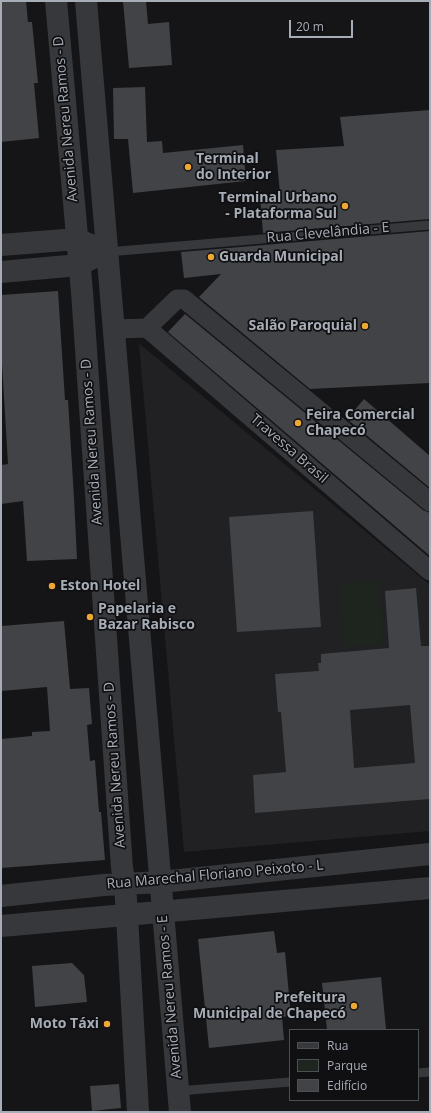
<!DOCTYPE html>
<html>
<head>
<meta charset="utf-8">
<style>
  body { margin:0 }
  #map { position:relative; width:431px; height:1113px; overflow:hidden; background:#151517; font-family:"Open Sans",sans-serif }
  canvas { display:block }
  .frame { position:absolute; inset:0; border:2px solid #a7adb7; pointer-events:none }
  .legend { position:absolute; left:289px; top:1029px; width:130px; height:72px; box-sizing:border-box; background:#101012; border:1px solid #4c4f54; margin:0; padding:5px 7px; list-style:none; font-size:12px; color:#a7adb7 }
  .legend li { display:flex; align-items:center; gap:8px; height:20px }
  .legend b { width:20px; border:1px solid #4c4f54 }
  .scale { position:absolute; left:289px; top:20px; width:64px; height:18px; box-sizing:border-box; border:2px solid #a7adb7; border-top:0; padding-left:5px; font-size:12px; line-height:14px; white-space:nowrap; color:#a7adb7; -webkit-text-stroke:3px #101012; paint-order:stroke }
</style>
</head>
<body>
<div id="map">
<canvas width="431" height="1113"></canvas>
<div class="frame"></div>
<ul class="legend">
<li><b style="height:5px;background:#36383c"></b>Rua</li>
<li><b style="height:11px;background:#1d251e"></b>Parque</li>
<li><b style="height:11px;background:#414347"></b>Edifício</li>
</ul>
<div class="scale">20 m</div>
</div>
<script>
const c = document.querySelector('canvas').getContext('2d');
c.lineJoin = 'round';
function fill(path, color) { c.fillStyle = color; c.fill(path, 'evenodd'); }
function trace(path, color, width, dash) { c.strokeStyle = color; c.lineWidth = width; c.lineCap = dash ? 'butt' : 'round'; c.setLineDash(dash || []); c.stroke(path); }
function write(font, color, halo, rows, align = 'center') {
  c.font = font + ' "Open Sans",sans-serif'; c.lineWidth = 3.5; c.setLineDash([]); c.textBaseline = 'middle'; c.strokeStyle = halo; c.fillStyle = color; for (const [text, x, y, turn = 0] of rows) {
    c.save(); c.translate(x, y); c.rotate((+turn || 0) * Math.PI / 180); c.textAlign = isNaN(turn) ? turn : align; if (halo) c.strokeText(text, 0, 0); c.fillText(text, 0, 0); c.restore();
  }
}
const built = new Path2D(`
  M139 344 146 349 430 585V831L184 852Z`);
const green = new Path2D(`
  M379 581 383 645 344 647 339 584Z`);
const building = new Path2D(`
  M1 1H26L28 22H32L38 83H34L39 138 1 142Z
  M123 1H146L148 24 169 22 172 65 129 68Z
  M145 87 147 142 162 141 163 153 243 145 246 181 133 193 128 139H114L113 88Z
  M430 110V219L263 233 260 196 280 194 276 150 344 146 340 117Z
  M430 231V383L310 389 199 297 221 274 184 278 181 252Z
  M58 291 65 400H68L74 498 77 559 27 561 23 501 1 504V465L8 464 1 347V295Z
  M185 314 423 510 430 513V556L168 332Z
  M364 399 430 456V488L347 419Z
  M313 511 321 627 237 632 229 517Z
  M416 588 421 646H430V799L255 813 253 775 286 772 281 712H278L275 674 319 671 318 663H321V654L389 648 385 591ZM410 705 415 763 354 768 350 710Z
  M64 621 70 689 89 688 92 724 87 725 90 761 95 760 99 812H101L105 860 1 868V739L32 736V732L50 731 47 687 1 691V626Z
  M274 931 277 953 285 952 291 1016 282 1017 284 1040 209 1048 198 939Z
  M72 963 84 975 87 1002 35 1007 32 966Z
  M381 977 386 1029 327 1030 322 983Z
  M119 1084 121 1108 92 1111 90 1086Z`);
const service = new Path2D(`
  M107 252 430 225
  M418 1073 430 1072
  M178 1091 290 1082`);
const minor = new Path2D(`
  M147 328 177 299H184L430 502
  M114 329 147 328 430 571`);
const tertiary = new Path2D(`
  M56 1 82 292 122 868 125 884 127 916 138 1112
  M86 1 180 1112
  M1 245 77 239 91 245
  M1 272 79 265 91 259
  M1 896 104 885 161 882 430 854
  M1 926 430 888`);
const markers = [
  [188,167,4,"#eea636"],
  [345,206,4,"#eea636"],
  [211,257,4,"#eea636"],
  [365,326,4,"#eea636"],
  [298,423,4,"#eea636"],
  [52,586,4,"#eea636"],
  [90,617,4,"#eea636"],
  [354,1006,4,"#eea636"],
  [107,1024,4,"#eea636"]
];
const streetNames = [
  ["Avenida Nereu Ramos - D",66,119,-95],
  ["Rua Clevelândia - E",328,233,-5],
  ["Avenida Nereu Ramos - D",92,442,-94],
  ["Travessa Brasil",289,449,41],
  ["Avenida Nereu Ramos - D",115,765,-94],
  ["Rua Marechal Floriano Peixoto - L",215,875,-5],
  ["Avenida Nereu Ramos - E",170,997,-95]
];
const poiNames = [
  ["Terminal",196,159],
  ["do Interior",196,175],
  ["Terminal Urbano",337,198,"right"],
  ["- Plataforma Sul",337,214,"right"],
  ["Guarda Municipal",219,257],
  ["Salão Paroquial",357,326,"right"],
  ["Feira Comercial",306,415],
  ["Chapecó",306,431],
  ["Eston Hotel",60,586],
  ["Papelaria e",98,609],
  ["Bazar Rabisco",98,625],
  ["Prefeitura",346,998,"right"],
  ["Municipal de Chapecó",346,1014,"right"],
  ["Moto Táxi",99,1024,"right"]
];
fill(built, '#212124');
fill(green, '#1d251e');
fill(building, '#414347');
trace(service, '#36383c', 9);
trace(minor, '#36383c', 19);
trace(tertiary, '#36383c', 22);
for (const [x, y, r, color] of markers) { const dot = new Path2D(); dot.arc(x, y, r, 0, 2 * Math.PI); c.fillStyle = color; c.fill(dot); trace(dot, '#101012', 1.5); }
write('14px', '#a7adb7', '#101012', streetNames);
write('bold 14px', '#a7adb7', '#101012', poiNames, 'left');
</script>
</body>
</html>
